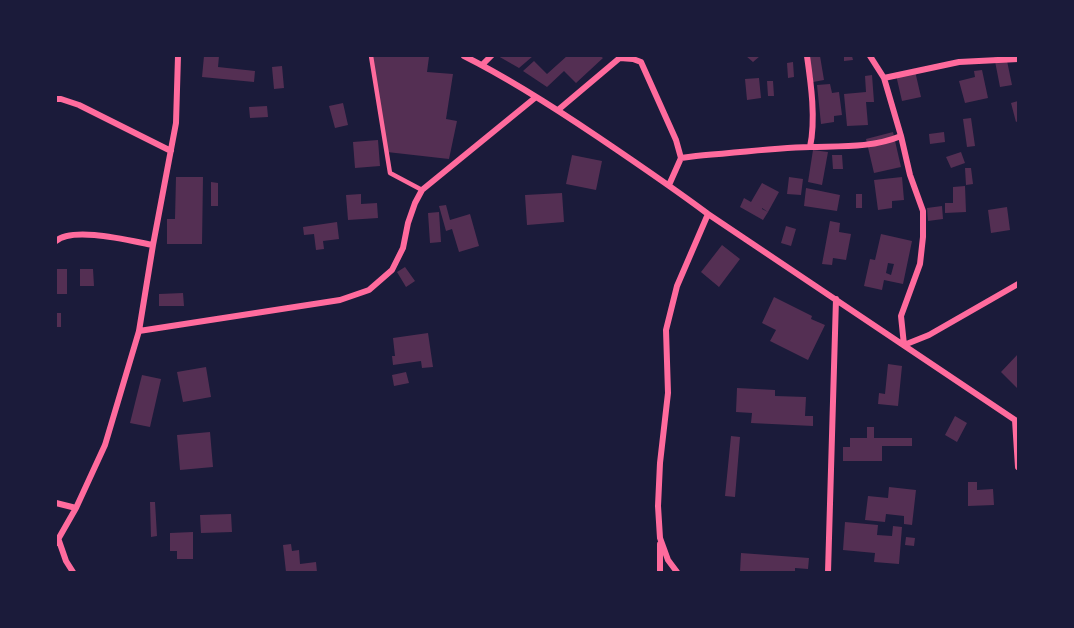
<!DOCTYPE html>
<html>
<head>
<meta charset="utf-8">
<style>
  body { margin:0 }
  #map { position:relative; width:1074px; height:628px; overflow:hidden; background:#1b1b3a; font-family:"DM Sans",sans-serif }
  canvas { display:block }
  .frame { position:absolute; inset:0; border:57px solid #1b1b3a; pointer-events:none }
</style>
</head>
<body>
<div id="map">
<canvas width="1074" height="628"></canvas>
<div class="frame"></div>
</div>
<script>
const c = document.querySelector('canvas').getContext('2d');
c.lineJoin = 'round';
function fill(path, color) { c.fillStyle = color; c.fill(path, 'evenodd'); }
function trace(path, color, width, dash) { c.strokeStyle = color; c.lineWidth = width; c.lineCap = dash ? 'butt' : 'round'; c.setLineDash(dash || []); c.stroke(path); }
const building = new Path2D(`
  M204 56H219L218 67 255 71 254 82 202 77Z
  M371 56 429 57 427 72 453 74 446 119 457 121 449 159 387 152Z
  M498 56H533L519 68Z
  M567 56H600L603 58 576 83 564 71 547 87 523 71 534 61 547 74Z
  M746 56H760L753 62Z
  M809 56H820L824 80 813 82Z
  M844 56H852L853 60 844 61Z
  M994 56H1006L1012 85 1000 87Z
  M793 62 794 77 788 78 787 63Z
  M282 66 284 88 274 89 272 67Z
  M982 70 988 98 965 103 959 81 975 77 974 71Z
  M915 71 921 97 902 101 896 75Z
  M872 75 874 102H866L868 125 847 126 844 94 866 92 865 76Z
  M759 78 761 98 747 100 745 79Z
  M767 81H773L774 96H768Z
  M830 84 832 93 839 92 842 115 834 116V122L821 124 817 85Z
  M1018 101V121L1016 122 1011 103Z
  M343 103 348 125 335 128 329 106Z
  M267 106 268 117 250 118 249 107Z
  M971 118 975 146 967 147 963 119Z
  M893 132 901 167 874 173 866 139Z
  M944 132 945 142 930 144 929 134Z
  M378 140 380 166 355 168 353 142Z
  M813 150 828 152 822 185 808 182Z
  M961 152 965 163 951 168 946 157Z
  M572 155 602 161 596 190 566 184Z
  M832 155H842L843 169H833Z
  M965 168H971L973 184 966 185Z
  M176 177H203L202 244H167V219H175Z
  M789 177 803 179 801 195 787 194Z
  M902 177 904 200 892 201V208L878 210 874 180Z
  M211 182 218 183V206H211Z
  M762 183 779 192 768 212 762 208V209L768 212 763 220 740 207 744 198 751 202Z
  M965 186 966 212 945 213V203H953V187Z
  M806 188 840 195 837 211 804 206Z
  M562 193 564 222 527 225 525 195Z
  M361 194V204L377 203 378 218 348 220 346 195Z
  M856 194H862V208H856Z
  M446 205 450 220 470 214 479 246 459 252 452 229 446 231 439 206Z
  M942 206 943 219 928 221 927 208Z
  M1007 207 1010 230 991 233 988 210Z
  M439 212 441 242 430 243 428 213Z
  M830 221 840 223 839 232 851 234 846 260 833 258 832 265 822 264Z
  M337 222 339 239 323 241 324 249 316 250 314 234 304 235 303 227Z
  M786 226 796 229 791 246 781 243Z
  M881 234 912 241 903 284 884 280 882 290 864 286 870 259 875 260ZM888 263 894 264 891 275 886 273Z
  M722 245 740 259 719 287 701 272Z
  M405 267 415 281 406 287 397 272Z
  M56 269H67V294H56Z
  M80 269H93L94 286H80Z
  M183 293 184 306H159V294Z
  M774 297 812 316 811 319 825 325 808 360 770 341 776 330 762 323Z
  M56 313H61V327H56Z
  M428 333 433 367 422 368 421 361 393 365 392 356H395L393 338Z
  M1018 354V389L1001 372Z
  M888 364 902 366 898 406 878 404 879 393 885 394Z
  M206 367 211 397 183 402 177 372Z
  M406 372 409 383 394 386 392 375Z
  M142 375 161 379 150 427 130 423Z
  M737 388 775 390V396L806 397 805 416H813V426L751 423 752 413 736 412Z
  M955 416 967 423 957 442 945 435Z
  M867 427H874V438H912V446H882V461H843V447H850V438H867Z
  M210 432 213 467 180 470 177 435Z
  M731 436 740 437 735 497 725 496Z
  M968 482H977V490L993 489 994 505 968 506Z
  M889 487 916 490 912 525 904 524V516L886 514 885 522 865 520 868 496 888 498Z
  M150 502H155L157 536 151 537Z
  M231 514 232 532 201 533 200 515Z
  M845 522 878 525 877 535 892 536 893 526 902 527 899 564 874 562 875 553 843 550Z
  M193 532V559H177V551H170V533Z
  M906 537 915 538 914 546 905 545Z
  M291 544 292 551 299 550 300 564 316 562 317 572H286L283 545Z
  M741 553 809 558 808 569 795 568V572H740Z`);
const service = new Path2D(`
  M371 56 390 173 422 190`);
const minor = new Path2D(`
  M464 56C510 79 555 108 598 137 635 162 672 187 708 214L1018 422
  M807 56C811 84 816 119 810 147
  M870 56 884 78 901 136 910 175 923 211V237L920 264 901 316 904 345 929 335 1018 284
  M620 58 633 59 641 62 676 140 681 158 669 185
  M482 65 491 56
  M884 78 959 62 1018 59
  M56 99H61L79 105 171 151
  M558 110 622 56
  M681 158 696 156C734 153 772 148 810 147 841 146 872 148 901 136
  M56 241C73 226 131 241 153 245
  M139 331 340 300 369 290 392 270 403 248 408 223 415 203 422 190 536 97
  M1015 420 1018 467
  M56 503 76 508
  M58 538 66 561 73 572
  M56 543 76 508 105 445 139 331 153 245 176 123 178 56
  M660 572V544
  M677 572 668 560 660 538 658 506 660 463 668 393 666 330 677 286 708 214
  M828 572 836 299`);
fill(building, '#542f53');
trace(service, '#ff6b9d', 4.5);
trace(minor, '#ff6b9d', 6);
</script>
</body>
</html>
